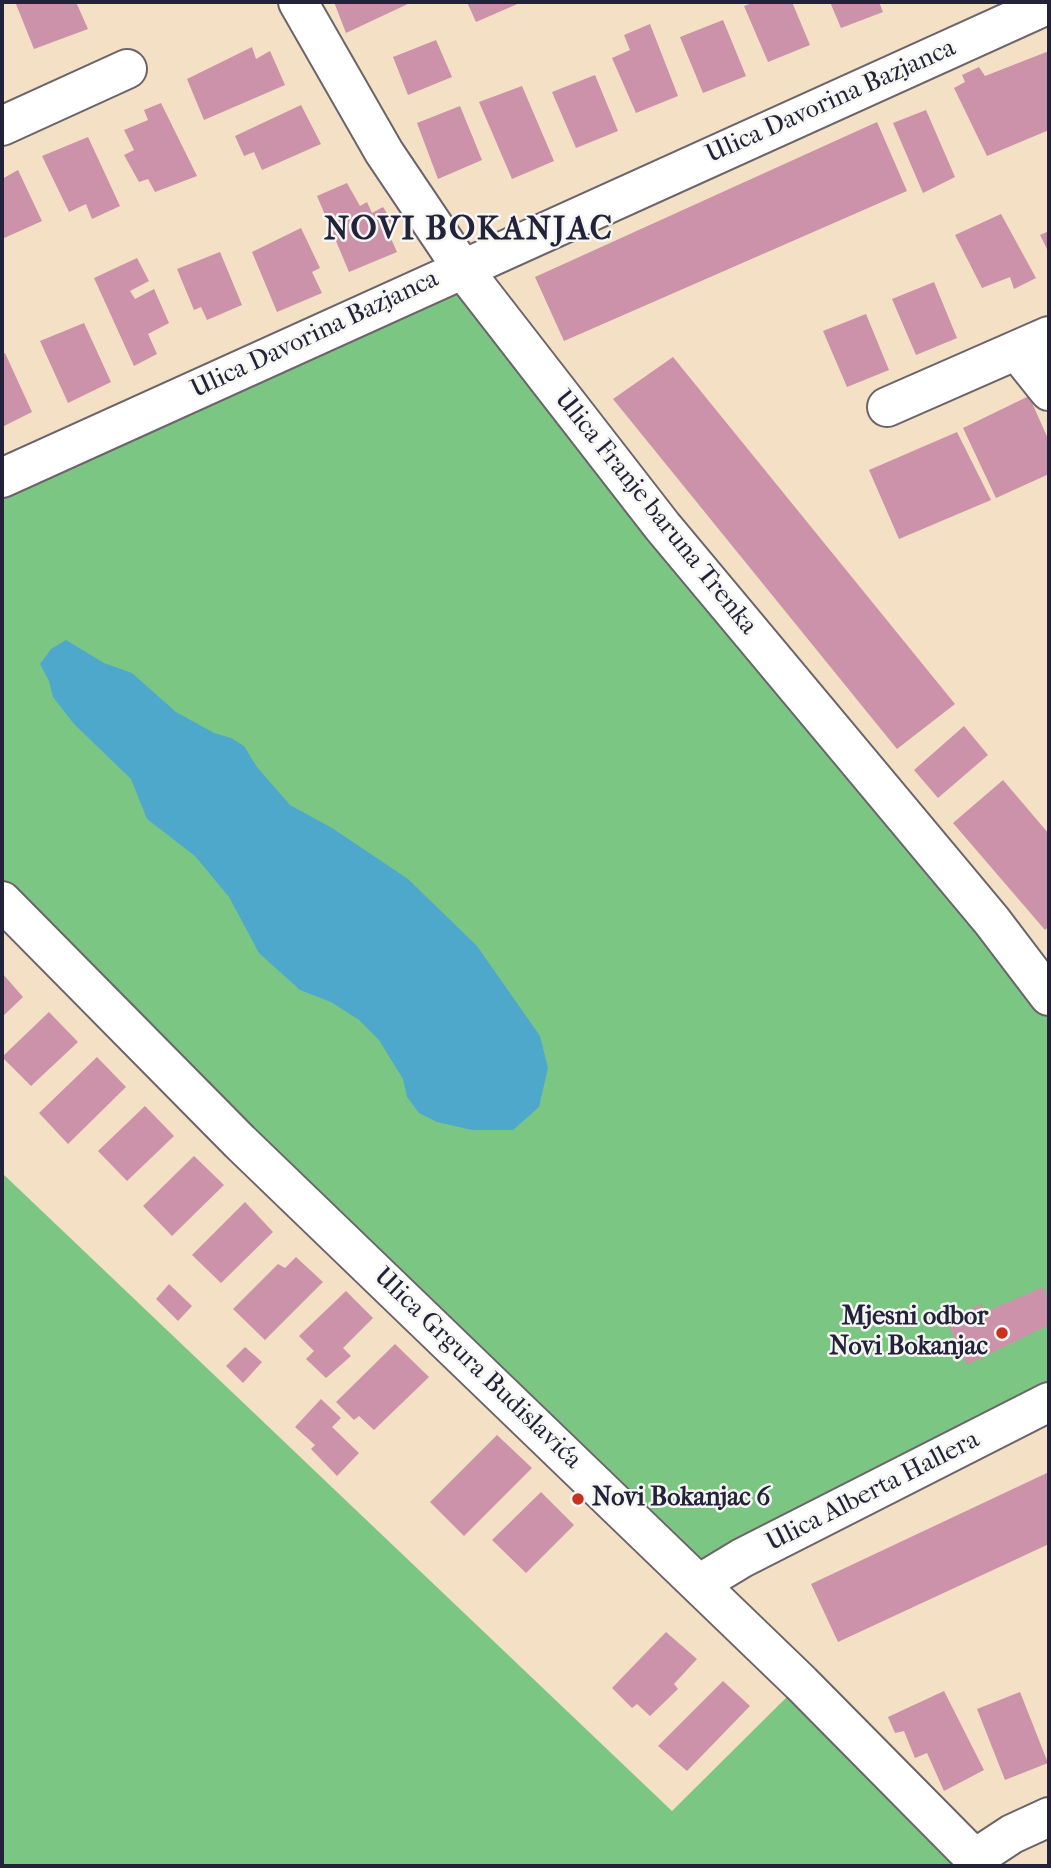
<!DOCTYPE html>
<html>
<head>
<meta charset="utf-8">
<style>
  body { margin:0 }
  #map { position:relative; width:1051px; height:1868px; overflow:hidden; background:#f3e0c5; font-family:"IM FELL French Canon",serif }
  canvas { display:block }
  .frame { position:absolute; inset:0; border:4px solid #22223b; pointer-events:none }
</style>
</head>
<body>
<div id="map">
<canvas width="1051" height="1868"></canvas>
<div class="frame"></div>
</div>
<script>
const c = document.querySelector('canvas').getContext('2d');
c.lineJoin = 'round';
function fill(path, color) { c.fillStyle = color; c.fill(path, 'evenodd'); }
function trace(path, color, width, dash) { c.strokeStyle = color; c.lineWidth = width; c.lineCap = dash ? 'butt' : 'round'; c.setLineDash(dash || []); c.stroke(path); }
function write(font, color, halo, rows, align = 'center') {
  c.font = font + ' "IM FELL French Canon",serif'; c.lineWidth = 5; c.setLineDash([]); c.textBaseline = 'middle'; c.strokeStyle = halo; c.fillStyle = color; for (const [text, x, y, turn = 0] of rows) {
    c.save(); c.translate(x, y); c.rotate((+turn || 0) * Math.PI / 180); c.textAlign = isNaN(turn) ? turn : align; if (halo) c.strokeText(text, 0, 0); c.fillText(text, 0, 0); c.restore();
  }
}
const green = new Path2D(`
  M462 268 1049 996V1402L699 1584 2 901V478Z
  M2 1173 672 1811 801 1683 963 1866H2Z`);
const water = new Path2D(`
  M66 640 104 663 132 673 176 712 214 733 231 738 244 746 257 767 290 805 332 828 408 879 477 946 540 1036 548 1068 539 1107 513 1130H472L437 1122 419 1113 407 1097 403 1079 379 1040 359 1020 331 1002 300 990 259 953 229 897 195 856 147 819 131 779 74 724 53 697 49 681 40 664 51 649Z`);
const building = new Path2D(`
  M22 2H76L88 29 34 49 16 4Z
  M334 2H412L346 33Z
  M467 2H522L476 22Z
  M755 2H792L810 45 768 62 744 6Z
  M830 2H879L883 12 841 28Z
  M723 20 746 76 703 93 680 37Z
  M650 24 678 96 636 113 612 58 630 50 624 35Z
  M436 40 452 77 408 95 393 57Z
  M252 47 256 59 270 51 285 85 204 120 187 79Z
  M1049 51V130L987 156 954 88 965 82 962 75 979 67 985 76Z
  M595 75 618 131 576 148 552 92Z
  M522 86 554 161 512 179 479 102Z
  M161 103 197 176 155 192 148 179 139 182 124 155 134 150 124 130 148 120 144 110Z
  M301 105 321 144 262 170 254 152 244 156 235 136Z
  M460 106 482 160 438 179 417 123Z
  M926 110 955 177 923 193 893 123Z
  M877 122 907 191 564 341 535 277Z
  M88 137 120 206 92 219 86 204 69 212 42 156Z
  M18 170 42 221 2 239V179Z
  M347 183 360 206 367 202 372 213 383 207 393 223 389 234 397 252 349 272 317 196Z
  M1001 214 1036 278 1014 289 1010 277 982 288 955 235Z
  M301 228 320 268 312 272 322 293 277 312 252 252Z
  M1049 231V253L1040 235Z
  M220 252 242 305 207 320 201 307 194 310 177 269Z
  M137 258 149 281 130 291 135 299 154 289 169 323 148 334 157 354 134 366 94 278Z
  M934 282 957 338 916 355 892 299Z
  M866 314 889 370 847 387 823 331Z
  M84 323 111 382 68 403 40 341Z
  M5 353 32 412 2 427V354Z
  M673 357 955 704 897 749 613 399Z
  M1029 396 1049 441V474L996 498 963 428Z
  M957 432 991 500 899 539 869 470Z
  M964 726 988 755 938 798 914 770Z
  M1003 780 1049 834V926L1045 930 953 823Z
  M2 973 23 997 2 1017Z
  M49 1012 78 1042 31 1086 2 1057Z
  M97 1057 126 1087 68 1144 39 1113Z
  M145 1106 174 1136 127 1181 98 1151Z
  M194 1156 224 1185 172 1236 143 1206Z
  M245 1202 273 1232 221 1283 192 1255Z
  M296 1257 323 1282 265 1340 233 1309 278 1264 285 1268Z
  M169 1284 192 1306 178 1321 156 1299Z
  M1043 1287 1049 1300V1325L967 1365 946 1320 981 1304 985 1312Z
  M346 1291 373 1318 343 1348 351 1356 326 1378 306 1359 314 1351 299 1336Z
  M395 1344 429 1377 374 1430 359 1416 354 1420 336 1402Z
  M245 1347 262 1362 243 1383 226 1366Z
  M321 1399 341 1418 332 1427 359 1453 337 1476 311 1449 315 1445 295 1427Z
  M497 1435 532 1468 464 1536 430 1502Z
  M1049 1472V1544L838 1642 811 1584Z
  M541 1492 574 1525 526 1573 492 1540Z
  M666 1632 697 1659 674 1684 678 1689 650 1716 637 1704 632 1708 612 1688Z
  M723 1681 750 1706 687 1771 658 1746Z
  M944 1691 984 1770 944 1791 927 1753 915 1758 904 1731 895 1733 888 1717Z
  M1020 1692 1048 1763 1005 1780 977 1709Z`);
const minor = new Path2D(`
  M298 2 384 152 462 268 663 527 992 921 1049 996
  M2 126 127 69
  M1017 351 1049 391
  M887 407 1049 336
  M2 478 1049 4
  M2 901 240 1142 801 1683 982 1866
  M699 1584 742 1558 1049 1402
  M974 1859 1012 1834 1049 1817`);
const markers = [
  [1002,1333,7,"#c8321e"],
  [578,1499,7,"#c8321e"]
];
const streetNames = [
  ["Ulica Davorina Bazjanca",831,102,-24],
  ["Ulica Davorina Bazjanca",315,335,-25],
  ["Ulica Franje baruna Trenka",655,513,51],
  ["Ulica Grgura Budislavića",477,1369,44],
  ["Ulica Alberta Hallera",873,1492,-27]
];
const poiNames = [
  ["Mjesni odbor",988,1318],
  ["Novi Bokanjac",988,1348],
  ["Novi Bokanjac 6",592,1499,"left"]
];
const districtNames = [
  ["NOVI BOKANJAC",469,231]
];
fill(green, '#7cc683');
fill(water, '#4ea8cc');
fill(building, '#cc92aa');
trace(minor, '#6b646b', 42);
trace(minor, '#fff', 38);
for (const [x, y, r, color] of markers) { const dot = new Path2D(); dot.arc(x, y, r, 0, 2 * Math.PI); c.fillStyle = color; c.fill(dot); trace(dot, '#f6f6f2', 2.5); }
write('26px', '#22223b', '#f6f6f2', streetNames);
write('bold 26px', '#22223b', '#f6f6f2', poiNames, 'right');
c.letterSpacing = '2px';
write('bold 33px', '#22223b', '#f6f6f2', districtNames);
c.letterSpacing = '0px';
</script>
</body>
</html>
